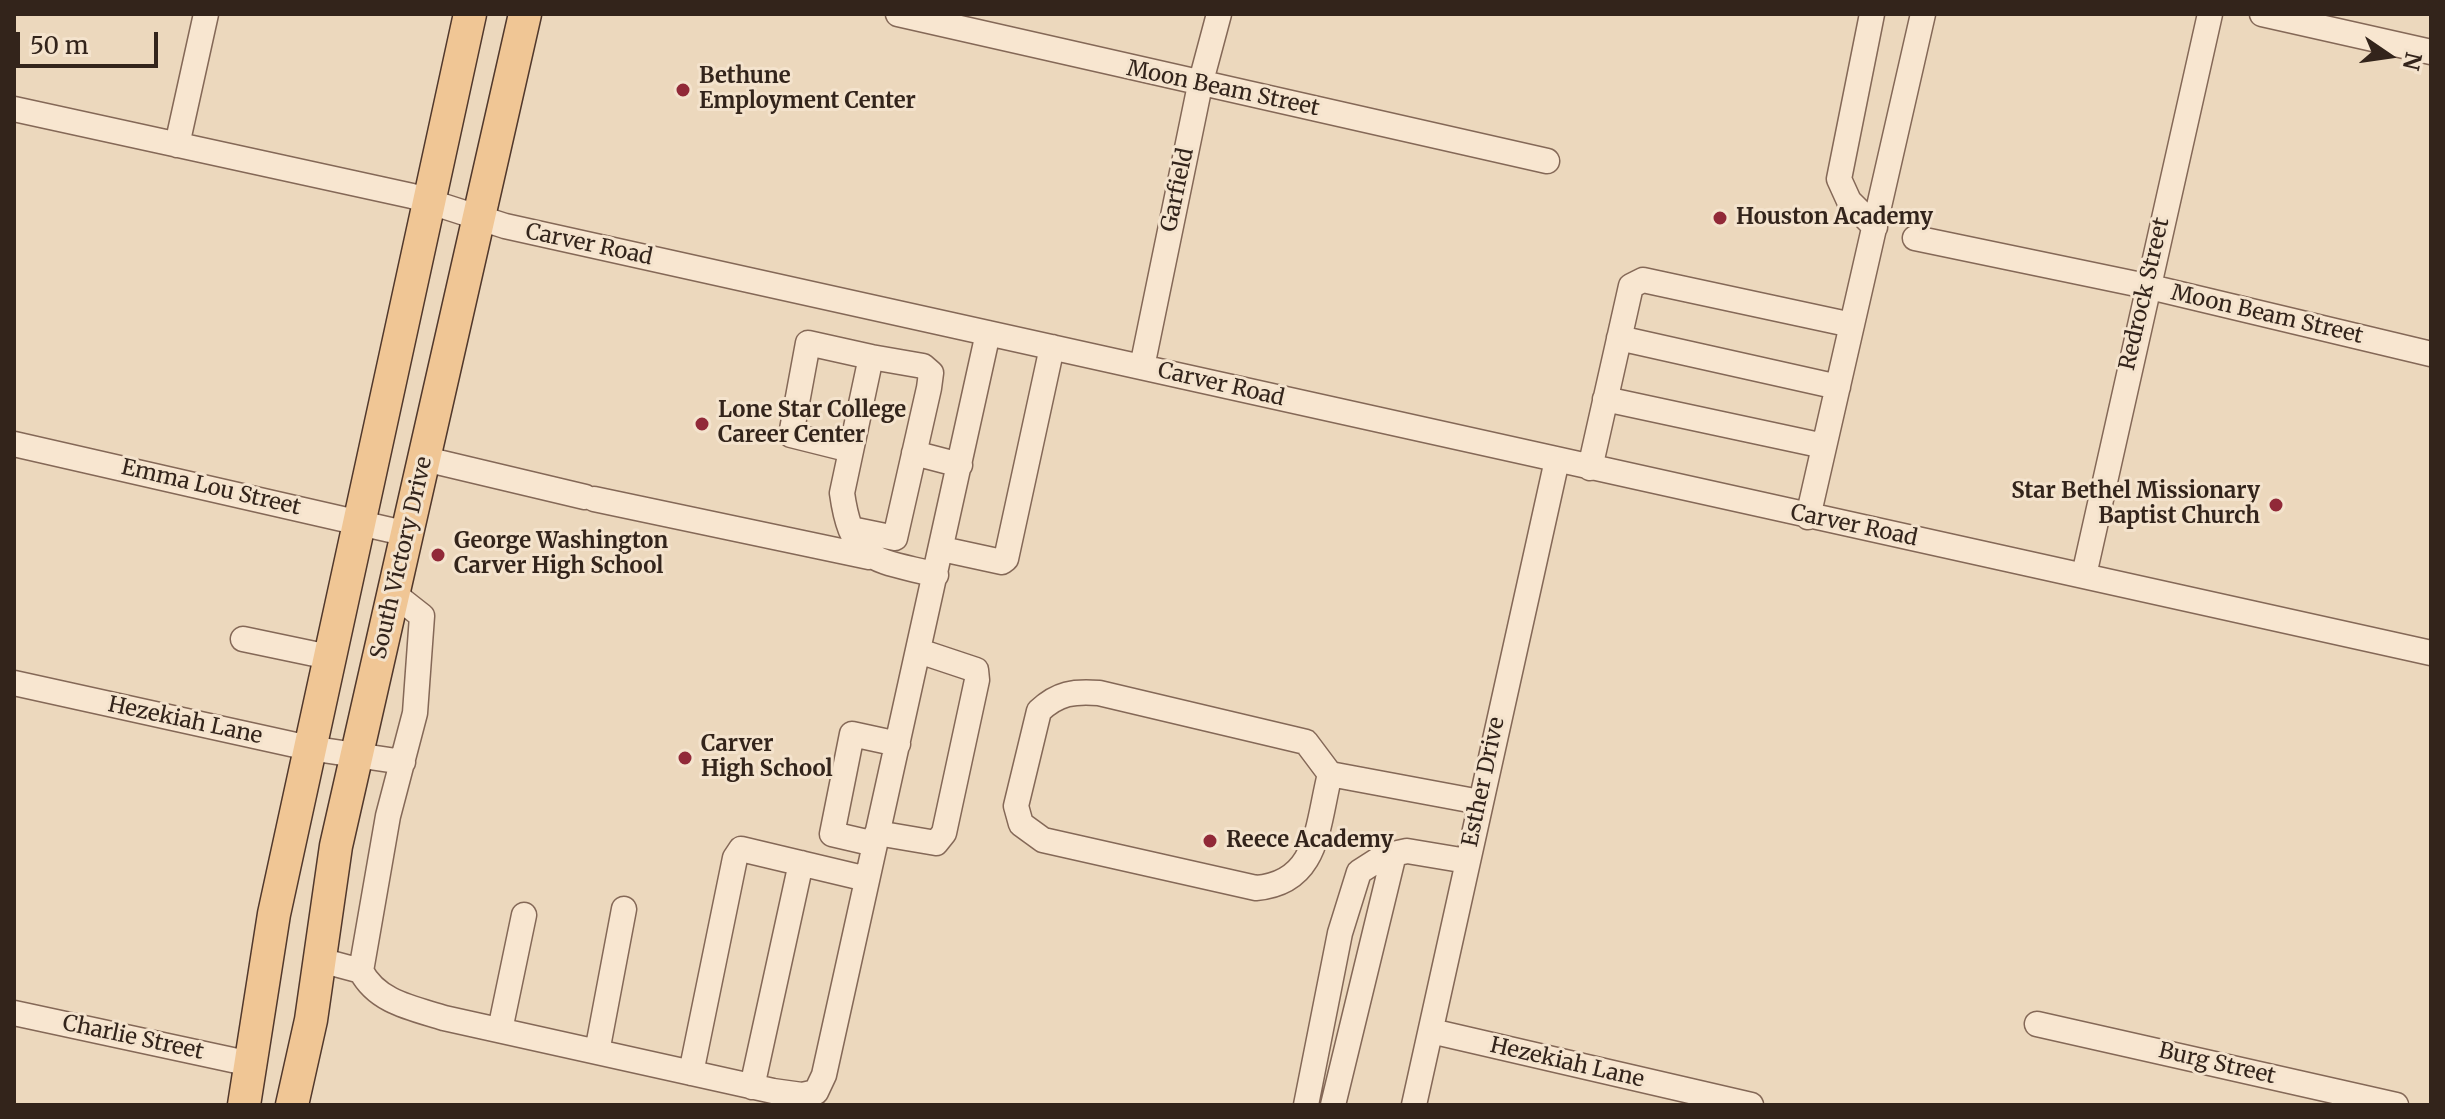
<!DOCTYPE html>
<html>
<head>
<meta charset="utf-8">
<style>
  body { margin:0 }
  #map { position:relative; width:2445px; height:1119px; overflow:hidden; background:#ecd8bd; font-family:Merriweather,serif }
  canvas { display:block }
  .frame { position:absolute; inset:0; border:16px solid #33241b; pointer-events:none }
  .north { position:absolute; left:2349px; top:16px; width:80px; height:80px; -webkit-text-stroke:6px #f4e3cd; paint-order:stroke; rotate:103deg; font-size:22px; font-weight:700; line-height:32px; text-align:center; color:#33241b }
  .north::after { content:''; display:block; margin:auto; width:28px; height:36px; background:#33241b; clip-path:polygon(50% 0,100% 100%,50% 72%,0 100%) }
  .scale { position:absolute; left:16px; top:32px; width:142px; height:36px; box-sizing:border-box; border:4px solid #33241b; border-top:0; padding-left:10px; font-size:24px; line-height:28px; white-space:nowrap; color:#33241b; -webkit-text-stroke:6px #f4e3cd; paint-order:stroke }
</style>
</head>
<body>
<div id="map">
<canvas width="2445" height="1119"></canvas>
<div class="frame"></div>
<div class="north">N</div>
<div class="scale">50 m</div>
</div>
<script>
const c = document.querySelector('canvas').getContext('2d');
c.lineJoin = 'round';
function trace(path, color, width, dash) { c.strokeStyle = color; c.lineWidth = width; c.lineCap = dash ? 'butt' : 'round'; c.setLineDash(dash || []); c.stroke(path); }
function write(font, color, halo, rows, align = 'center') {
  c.font = font + ' Merriweather,serif'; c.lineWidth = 6; c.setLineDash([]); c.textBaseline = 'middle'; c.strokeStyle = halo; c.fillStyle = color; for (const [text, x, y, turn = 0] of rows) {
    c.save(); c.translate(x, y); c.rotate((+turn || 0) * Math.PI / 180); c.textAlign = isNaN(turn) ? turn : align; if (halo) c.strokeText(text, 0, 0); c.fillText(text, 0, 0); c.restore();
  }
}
const minor = new Path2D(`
  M898 14 1547 161
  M1872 14 1839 179 1849 201 1875 227
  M2262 14 2431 52
  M14 109 412 196 505 226 2431 653
  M177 145 206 14
  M1915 238 2146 286 2431 354
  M1619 338 1838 387
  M1142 367 1200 85 1219 14
  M1605 399 1824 446
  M14 444 408 534
  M851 450 791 435 808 343 871 357
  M914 453 960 465
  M425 459 585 497
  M1590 468 1631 286 1643 280 1852 325
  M594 499 869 557
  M1808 517 1923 14
  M851 529 895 538 929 388 931 373 923 366 871 357 842 493C852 564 875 559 936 575
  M942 549 1002 562 1006 559 1052 347
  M2084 575 2210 14
  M243 639 329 657
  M14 683 309 748 403 762
  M1330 774C1317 825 1319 883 1256 888L1043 840 1021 824 1016 806 1039 711C1058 693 1074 691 1099 693L1306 742 1330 774 1480 802
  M877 833 936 843 944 833 977 680 976 670 919 651
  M875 844 832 834 852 734 898 744
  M320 960 361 971C377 1002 412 1008 444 1018L773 1091 802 1095 816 1092 824 1075 988 333
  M361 971 388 816 415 713 422 616 394 594
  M14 1013 251 1064
  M2037 1024 2396 1105
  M500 1030 524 915
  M1431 1031 1751 1105
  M597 1052 624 909
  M691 1073 735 858 741 849 867 879
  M752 1087 801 863
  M1306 1105 1340 933 1359 872 1384 856 1407 851 1467 861
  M1333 1105 1394 854
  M1414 1105 1557 460`);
const major = new Path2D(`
  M244 1105 274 914 470 14
  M292 1105 311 1020 336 846 525 14`);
const markers = [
  [683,90,8,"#912938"],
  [1720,218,8,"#912938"],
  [702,424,8,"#912938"],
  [2276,505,8,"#912938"],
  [438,555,8,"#912938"],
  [685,758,8,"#912938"],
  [1210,841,8,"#912938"]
];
const poiNames = [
  ["Bethune",699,77],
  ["Employment Center",699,102],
  ["Houston Academy",1736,218],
  ["Lone Star College",718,411],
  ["Career Center",718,436],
  ["Star Bethel Missionary",2260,492,"right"],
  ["Baptist Church",2260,517,"right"],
  ["George Washington",454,542],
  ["Carver High School",454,567],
  ["Carver",701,745],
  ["High School",701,770],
  ["Reece Academy",1226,841]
];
const streetNames = [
  ["Moon Beam Street",1223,89,12],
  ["Garfield",1178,190,-78],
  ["Carver Road",589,245,12],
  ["Redrock Street",2145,294,-77],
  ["Moon Beam Street",2267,315,13],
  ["Carver Road",1221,385,13],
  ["Emma Lou Street",211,488,13],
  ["Carver Road",1854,526,12],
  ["South Victory Drive",402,558,-77],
  ["Hezekiah Lane",185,721,12],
  ["Esther Drive",1484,782,-78],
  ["Charlie Street",133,1038,12],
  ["Hezekiah Lane",1567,1063,13],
  ["Burg Street",2217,1064,13]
];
trace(minor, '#846857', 27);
trace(major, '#51382c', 35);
trace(minor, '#f8e6d0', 24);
trace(major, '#f0c695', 32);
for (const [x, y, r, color] of markers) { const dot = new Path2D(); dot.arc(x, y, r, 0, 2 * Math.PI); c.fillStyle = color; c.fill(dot); trace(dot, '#f4e3cd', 3); }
write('bold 22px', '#33241b', '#f4e3cd', poiNames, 'left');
write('22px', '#33241b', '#f4e3cd', streetNames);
</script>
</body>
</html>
